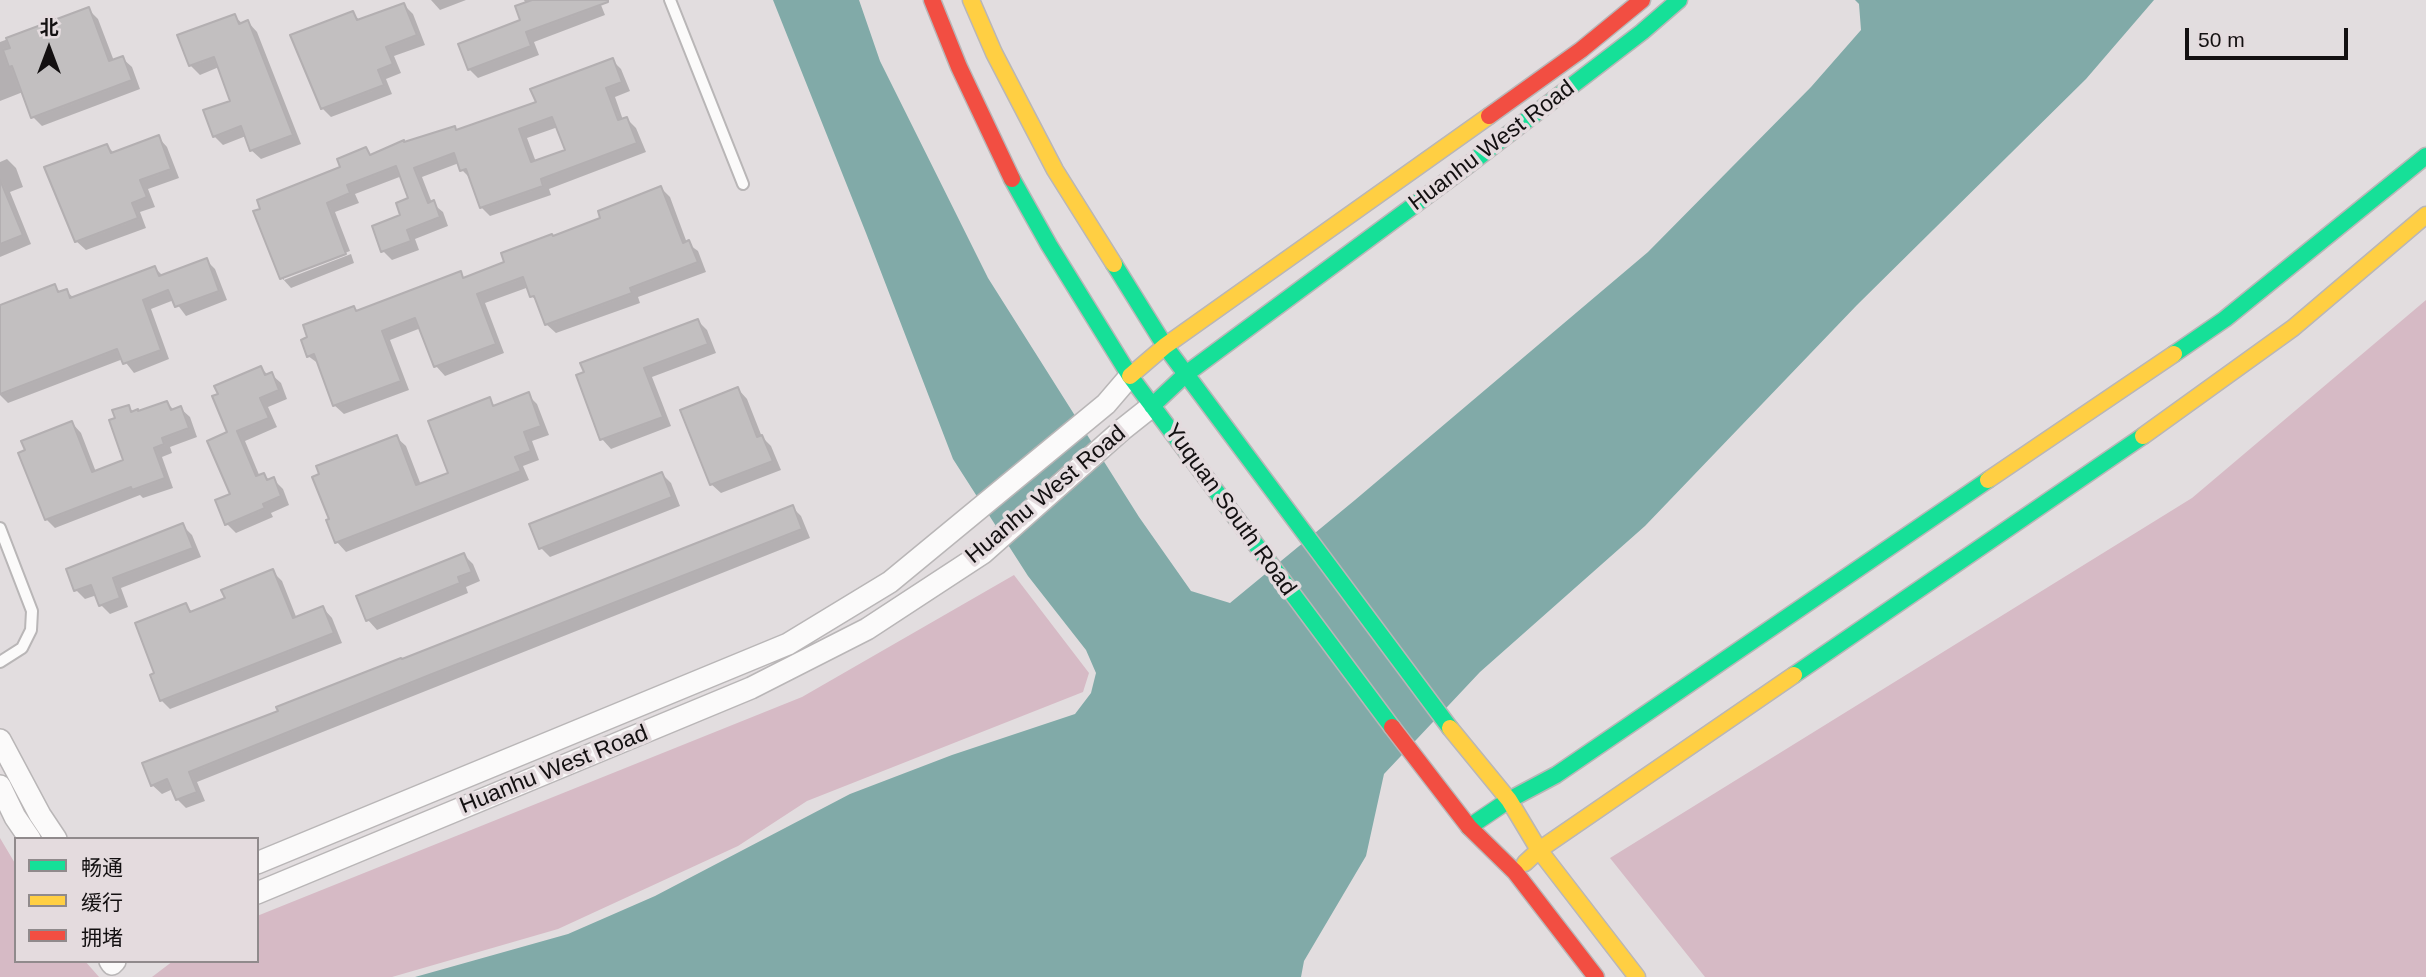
<!DOCTYPE html>
<html>
<head>
<meta charset="utf-8">
<style>
  body { margin:0 }
  #map { position:relative; width:2426px; height:977px; overflow:hidden; background:#e2dddf; font-family:Arial,"Noto Sans SC",sans-serif }
  canvas { display:block }
  .legend { position:absolute; left:14px; top:837px; width:245px; height:126px; box-sizing:border-box; background:#e4dbde; border:2px solid #908a8c; margin:0; padding:9px 12px; list-style:none; font-size:21px; color:#131011 }
  .legend li { display:flex; align-items:center; gap:14px; height:35px }
  .legend b { width:35px; border:2px solid #908a8c }
  .north { position:absolute; left:14px; top:14px; width:70px; height:70px; -webkit-text-stroke:5px #e4dbde; paint-order:stroke; rotate:0deg; font-size:19px; font-weight:700; line-height:28px; text-align:center; color:#131011 }
  .north::after { content:''; display:block; margin:auto; width:24px; height:32px; background:#131011; clip-path:polygon(50% 0,100% 100%,50% 72%,0 100%) }
  .scale { position:absolute; left:2185px; top:28px; width:163px; height:32px; box-sizing:border-box; border:4px solid #131011; border-top:0; padding-left:9px; font-size:21px; line-height:24px; white-space:nowrap; color:#131011; -webkit-text-stroke:5px #e4dbde; paint-order:stroke }
</style>
</head>
<body>
<div id="map">
<canvas width="2426" height="977"></canvas>
<ul class="legend">
<li><b style="height:9px;background:#16e098"></b>畅通</li>
<li><b style="height:9px;background:#ffcf43"></b>缓行</li>
<li><b style="height:9px;background:#f24e42"></b>拥堵</li>
</ul>
<div class="north">北</div>
<div class="scale">50 m</div>
</div>
<script>
const c = document.querySelector('canvas').getContext('2d');
c.lineJoin = 'round';
function fill(path, color) { c.fillStyle = color; c.fill(path, 'evenodd'); }
function trace(path, color, width, dash) { c.strokeStyle = color; c.lineWidth = width; c.lineCap = dash ? 'butt' : 'round'; c.setLineDash(dash || []); c.stroke(path); }
function write(font, color, halo, rows, align = 'center') {
  c.font = font + ' Arial,sans-serif'; c.lineWidth = 7; c.setLineDash([]); c.textBaseline = 'middle'; c.strokeStyle = halo; c.fillStyle = color; for (const [text, x, y, turn = 0] of rows) {
    c.save(); c.translate(x, y); c.rotate((+turn || 0) * Math.PI / 180); c.textAlign = isNaN(turn) ? turn : align; if (halo) c.strokeText(text, 0, 0); c.fillText(text, 0, 0); c.restore();
  }
}
const green = new Path2D(`
  M2426 300V977H1705L1610 858 2192 498Z
  M1014 575 1089 673 1083 692 807 801 738 846 558 929 392 977H152L173 961H257V916L802 697Z
  M0 838 16 865V961H85L99 977H0Z`);
const water = new Path2D(`
  M773 0H859L880 61 988 278 1139 517 1191 591 1230 603 1355 500 1648 252 1811 87 1861 30 1859 4 1855 0H2154L2086 79 1857 305 1645 526 1480 672 1384 774 1366 856 1304 961 1301 977H415L568 934 655 896 850 794 952 755 1075 714 1091 693 1096 673 1086 650 1028 576 953 459 866 233Z`);
const shadow = new Path2D(`
  M431 0H466L440 10Z
  M524 0H599L605 15 534 42 539 55 478 78 469 69 523 21 526 4Z
  M404 5 413 14 425 45 394 56 401 73 386 79 392 94 331 117 322 108 353 13 360 21Z
  M88 9 98 19 114 61 122 58 132 67 140 89 42 126 33 117 23 92 0 101V42Z
  M235 17 243 24 248 22 257 32 301 144 261 159 251 150 246 136 223 145 214 136 232 102 219 67 200 75 190 65Z
  M612 60 621 69 630 91 615 97 623 120 627 119 636 128 646 152 549 189 551 195 490 216 481 207 471 179 462 170 459 163 422 177 432 203 443 212 448 226 415 239 419 250 392 260 383 251 410 199 402 176 355 194 359 203 335 212 350 251 284 276V280L351 254 354 263 291 288 282 278 255 212 342 168 366 149 372 156 455 128 458 131 538 103ZM558 127 567 151 536 162 527 138Z
  M158 137 167 147 179 178 148 189 155 207 140 212 146 228 86 250 76 241 107 146 115 154Z
  M7 159 16 168 23 187 10 192 31 244 0 257V162Z
  M661 188 670 197 687 243 698 251 706 272 638 297 640 303 556 333 546 324 538 303 532 296 529 287 485 303 504 353 445 376 436 366 421 328 390 340 409 390 344 414 334 405 319 364 308 356 353 308 358 312 460 274 465 279 506 264 554 238 603 219Z
  M206 260 215 269 227 300 186 316 174 300 151 309 169 359 134 373 123 359 8 403 0 395V307L55 286 61 293 66 291 74 298 155 268 163 276Z
  M698 321 707 330 716 353 652 377 671 426 611 449 602 439 578 376Z
  M261 368 268 375 271 374 281 383 287 399 268 407 277 427 245 441 260 477 264 475 270 481 273 479 283 489 289 505 271 513 273 517 236 533 227 524 232 495 229 433Z
  M738 389 747 399 762 437 771 446 781 470 721 493 711 484Z
  M528 395 537 404 549 435 532 441 539 460 523 466 529 480 346 552 337 542 396 437 406 446 421 485 450 474 489 400 496 407Z
  M167 403 174 410 180 408 190 417 197 437 170 447 172 453 162 457 173 488 143 498 140 495 55 528 46 519 72 423 81 433 96 472 125 461 128 407 134 412Z
  M662 474 671 483 680 506 550 557 541 548Z
  M792 507 801 516 810 538 197 782 205 801 186 808 177 799 173 789 162 794 152 785 280 712Z
  M183 526 192 535 201 557 121 588 128 607 110 614 101 605 97 595 85 599 76 590Z
  M464 555 473 564 480 581 466 587 468 593 377 630 368 620 358 597Z
  M272 571 282 581 297 619 323 608 332 618 342 643 170 709 161 700 156 674 186 605 193 613 227 599Z`);
const building = new Path2D(`
  M532 0H608V2L526 32 531 46 468 70 458 44 520 20 515 6Z
  M404 3 417 35 386 47 393 64 378 70 384 85 321 109 290 35 353 11 357 20Z
  M89 7 109 61 123 56 132 80 31 118 12 66 9 67 3 50 10 48 6 38Z
  M235 14 239 24 248 20 293 135 250 151 241 126 213 137 203 110 230 101 214 57 189 66 177 35Z
  M613 58 622 82 606 88 618 120 627 117 637 143 541 179 543 186 480 208 466 169 460 171 454 153 414 168 428 203 434 200 440 217 407 230 411 241 381 252 372 226 400 215 396 203 408 198 396 166 347 185 350 193 327 203 346 254 280 279 253 211 260 209 257 200 340 167 337 159 366 147 370 155 404 140V142L455 126 456 130 536 102 530 89ZM552 117 565 150 531 162 519 129Z
  M159 135 171 169 140 180 147 197 132 203 138 218 75 242 44 167 107 144 111 153Z
  M0 180 23 235 0 244Z
  M661 186 683 243 689 240 698 262 630 288 632 293 545 325 534 296 530 297 523 277 477 294 496 344 434 367 415 318 382 331 401 381 333 406 314 354 307 357 301 340 307 337 303 325 354 306 356 311 461 271 463 278 504 262 501 253 552 234 553 236 600 218 598 211Z
  M207 258 219 291 175 307 168 290 143 300 161 350 123 364 117 349 0 394V305L55 284 58 292 67 289 70 298 155 266 159 276Z
  M698 319 708 344 644 368 663 417 600 440 576 375 584 372 580 363Z
  M261 366 265 375 272 372 279 390 260 398 269 418 237 431 256 476 264 473 267 480 274 477 281 496 263 504 265 508 225 525 215 500 230 494 207 441 227 432 212 396 218 394 214 386Z
  M738 387 757 437 762 435 773 461 710 485 680 410Z
  M529 392 541 426 524 432 531 451 515 457 521 471 335 543 326 520 329 519 312 477 319 474 316 466 397 435 416 485 448 473 428 421 490 397 493 406Z
  M167 401 171 410 181 406 189 428 162 438 164 444 154 448 165 478 132 490 131 487 45 520 18 453 25 450 21 441 72 421 92 472 123 460 109 420 115 418 112 410 129 405 131 412 138 409V411Z
  M662 472 672 497 539 549 529 524Z
  M793 505 802 529 427 676 189 772 197 792 176 800 167 779 151 786 142 763 278 711 276 707 401 658 402 659Z
  M183 523 193 548 113 578 120 598 99 606 91 585 74 591 66 569Z
  M464 553 472 572 458 577 460 583 366 621 356 596Z
  M273 569 293 618 323 606 334 633 160 701 150 675 154 673 135 623 186 603 190 612 225 598 221 590Z`);
const lane = new Path2D(`
  M670 0 743 184
  M0 528 32 611 31 630 22 648 0 662`);
const street = new Path2D(`
  M0 740 40 815 56 839
  M0 786 15 817 30 839
  M257 863 788 644 890 582 1106 404 1130 376
  M257 893 751 688 867 629 983 553 1123 429 1152 406
  M110 961 112 964 115 961`);
const fast = new Path2D(`
  M1012 179 1049 245 1130 376 1392 727
  M1114 264 1165 346 1450 728
  M2174 354 2225 319 2426 156
  M1152 406 1186 374 1463 169 1642 32 1679 0
  M1794 675 2143 436
  M1469 827 1509 800 1556 775 1988 480`);
const slow = new Path2D(`
  M971 0 994 53 1055 170 1114 264
  M1130 376 1165 346 1489 116
  M2143 436 2293 328 2426 215
  M1988 480 2174 354
  M1450 728 1509 800 1539 850 1637 977
  M1525 863 1539 850 1794 675`);
const jam = new Path2D(`
  M932 0 959 67 1012 179
  M1489 116 1581 50 1642 0
  M1392 727 1469 827 1515 872 1596 977`);
const streetNames = [
  ["Huanhu West Road",1492,146,-37],
  ["Huanhu West Road",1046,495,-40],
  ["Yuquan South Road",1230,510,54],
  ["Huanhu West Road",554,770,-22]
];
fill(green, '#d6bac5');
fill(water, '#81aaa8');
fill(shadow, '#0003');
fill(building, '#c2bfc0');
trace(building, '#b3afb1', 2);
trace(lane, '#b9b6b7', 14);
trace(street, '#b9b6b7', 24);
trace(fast, '#b9b6b7', 19);
trace(slow, '#b9b6b7', 19);
trace(jam, '#b9b6b7', 19);
trace(lane, '#fbfafa', 10);
trace(street, '#fbfafa', 21);
trace(fast, '#16e098', 16);
trace(slow, '#ffcf43', 16);
trace(jam, '#f24e42', 16);
write('23px', '#131011', '#e4dbde', streetNames);
</script>
</body>
</html>
